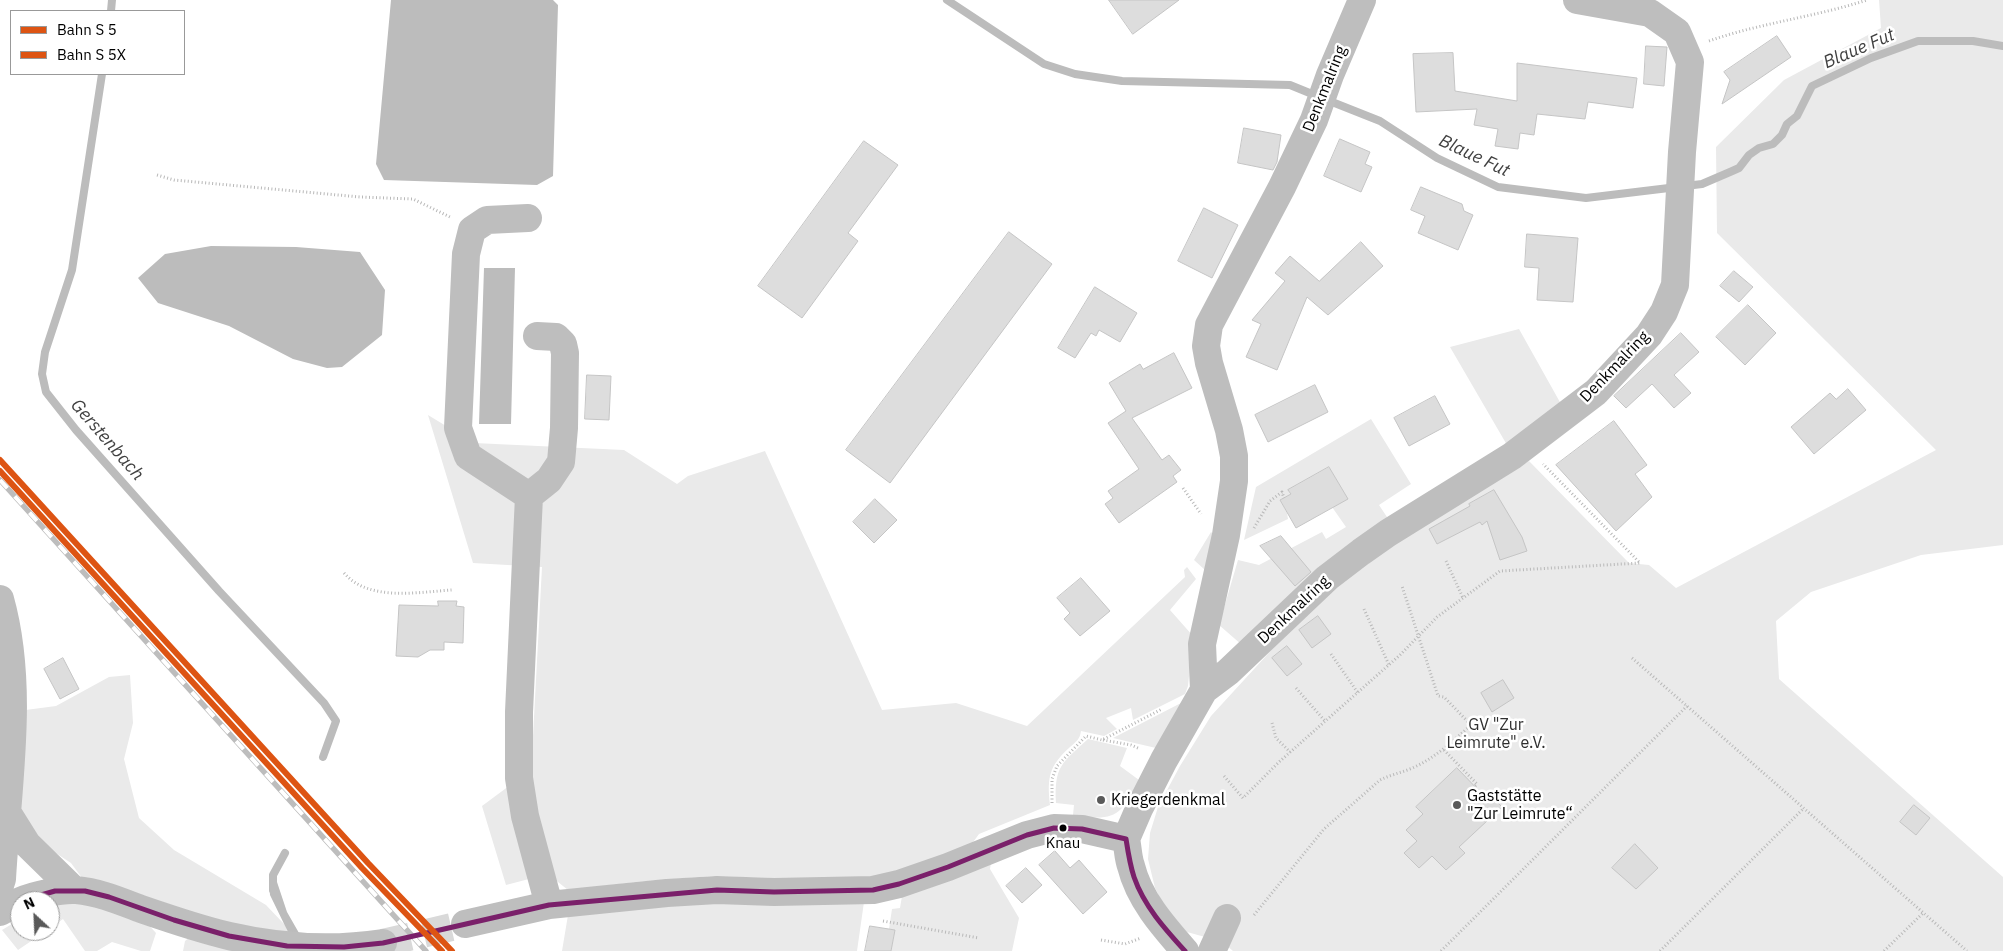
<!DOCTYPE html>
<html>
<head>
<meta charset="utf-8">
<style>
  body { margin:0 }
  #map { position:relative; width:2003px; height:951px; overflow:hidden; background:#fff; font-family:"IBM Plex Sans",sans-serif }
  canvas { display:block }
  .legend { position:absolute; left:10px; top:10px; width:175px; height:65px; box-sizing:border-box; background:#fff; border:1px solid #999; margin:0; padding:6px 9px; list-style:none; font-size:15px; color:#000 }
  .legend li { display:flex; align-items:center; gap:10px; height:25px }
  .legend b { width:25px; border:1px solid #999 }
  .north { position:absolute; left:10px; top:891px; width:50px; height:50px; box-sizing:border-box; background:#fff; border:1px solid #999; border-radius:50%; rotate:335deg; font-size:14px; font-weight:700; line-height:20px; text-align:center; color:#000 }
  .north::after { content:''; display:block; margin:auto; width:18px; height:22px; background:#595959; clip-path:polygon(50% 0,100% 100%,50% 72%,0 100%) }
</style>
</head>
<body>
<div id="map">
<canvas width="2003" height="951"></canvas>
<ul class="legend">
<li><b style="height:6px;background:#dd5413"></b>Bahn S 5</li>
<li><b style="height:6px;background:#dd5413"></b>Bahn S 5X</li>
</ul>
<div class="north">N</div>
</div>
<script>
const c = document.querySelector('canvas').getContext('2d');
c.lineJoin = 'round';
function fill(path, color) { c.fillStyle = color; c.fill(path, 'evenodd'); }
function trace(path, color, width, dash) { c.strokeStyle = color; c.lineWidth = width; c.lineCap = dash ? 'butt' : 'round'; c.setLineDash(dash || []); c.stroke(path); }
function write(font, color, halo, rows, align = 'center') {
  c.font = font + ' "IBM Plex Sans",sans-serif'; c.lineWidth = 5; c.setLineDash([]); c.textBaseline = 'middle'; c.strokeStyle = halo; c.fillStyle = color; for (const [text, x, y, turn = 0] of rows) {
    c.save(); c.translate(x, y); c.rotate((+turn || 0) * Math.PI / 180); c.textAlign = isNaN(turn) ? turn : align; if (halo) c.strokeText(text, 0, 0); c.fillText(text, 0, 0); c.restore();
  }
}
const green = new Path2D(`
  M1879 0H2003V545L1921 555 1811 592 1776 621 1779 679 2003 877V951H1233L1213 934 1205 937 1187 932 1165 908 1155 888 1148 859 1150 833 1158 807 1180 766 1211 716 1310 608 1352 569 1445 510 1529 461 1629 563 1649 565 1676 588 1936 450 1717 233 1716 147 1784 80 1881 28Z
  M1519 329 1561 404 1507 445 1450 347Z
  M428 415 474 443 624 450 677 484 688 476 765 451 882 710 956 703 1027 726 1185 577 1184 570 1187 567 1196 579 1170 610 1193 636 1188 686 1185 694 1133 720 1131 708 1106 718 1117 729 1104 736 1081 731C1080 739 1076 742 1070 747 1049 766 1047 777 1050 805L979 834 971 845 929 862 861 881 712 876 636 882 568 890 548 874 506 885 482 806 513 783 506 742 533 736 542 567 473 563Z
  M1371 419 1411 484 1379 505 1389 520 1242 645 1219 625 1238 560 1259 565 1322 532 1326 539 1346 527 1332 507 1347 498 1329 467 1289 490 1291 494 1280 500 1287 513 1288 519 1244 540 1256 487Z
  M1211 532 1215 536 1205 570 1194 560Z
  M130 675 133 723 124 759 139 818 174 850 266 905 285 925 288 933 226 925 82 878 71 863 45 846 20 813 18 711 56 706 109 677Z
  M1181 703 1156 748 1113 738Z
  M1088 739 1127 748 1120 766 1139 780C1121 816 1115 822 1073 815L1074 805 1056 803C1054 766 1062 763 1088 739Z
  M991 863 990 869 1019 918 1012 951H891L895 930 889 929 892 909 900 908 902 896 932 887Z
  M84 902 145 921 156 933 150 951H141L112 942 97 951H85L63 919 50 928V905Z
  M864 902 857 951H562L568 915 648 904Z
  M20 919V931H46L18 950 2 930Z
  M191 936 241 951H183L185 941Z`);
const water = new Path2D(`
  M391 0H553L558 5 553 176 537 185 384 180 376 164Z
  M211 246 296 247 360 252 385 290 382 335 342 367 327 368 293 359 229 326 158 303 138 278 165 254Z
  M484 268H515L511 424H479Z
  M269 881 277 882 287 912 299 933 288 932 270 895Z`);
const stream = new Path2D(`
  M947 0 1044 64 1075 74 1122 81 1290 85 1317 96
  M111 11 112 0
  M102 74 72 270 45 352 42 374 46 392 76 430 219 591 324 703 336 721 323 757
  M1327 100 1380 121 1437 158 1498 187 1586 198 1702 184 1730 172 1739 168 1749 155 1759 148 1773 144 1782 135 1787 124 1797 116 1812 86 1871 58 1918 41H1973L2003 46
  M273 890V875L285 853`);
const building = new Path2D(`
  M1109 0H1179L1133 34Z
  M1777 36 1791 57 1722 104 1730 80 1724 72Z
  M1646 46 1667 47 1664 86 1644 84Z
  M1453 53 1455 91 1517 101V63L1637 78 1633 108 1588 102 1585 119 1537 114 1534 135 1520 133 1518 149 1495 146 1498 129 1474 125 1477 109 1416 112 1413 54Z
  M1244 128 1281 135 1277 162 1273 170 1238 163Z
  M1340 139 1370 152 1365 164 1372 167 1361 192 1324 176Z
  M864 141 898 165 848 233 858 241 802 318 758 286Z
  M1421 187 1462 204 1464 211 1473 215 1458 250 1418 233 1425 216 1411 210Z
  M1204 208 1238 225 1212 278 1178 261Z
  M1009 232 1052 264 890 483 846 450Z
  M1527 234 1578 238 1573 302 1537 300 1539 268 1525 267Z
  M1361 242 1383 266 1328 315 1307 297 1277 370 1246 357 1261 324 1252 320 1285 281 1275 273 1290 256 1319 281Z
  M1734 271 1753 287 1739 302 1720 286Z
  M1095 287 1137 313 1120 342 1099 330 1096 336 1091 333 1075 358 1058 348Z
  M1748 305 1776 333 1745 365 1716 337Z
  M1681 333 1699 352 1674 375 1691 393 1674 408 1652 384 1626 408 1614 396Z
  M1174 353 1192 388 1132 418 1162 460 1169 455 1181 470 1173 476 1177 482 1119 523 1105 504 1113 498 1108 491 1139 469 1108 423 1126 411 1109 383 1140 364 1143 369Z
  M587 375 611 376 609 420 585 419Z
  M1315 385 1328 412 1268 442 1255 415Z
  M1848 389 1866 410 1814 454 1791 427 1830 393 1836 399Z
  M1435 396 1450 424 1409 446 1394 418Z
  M1614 421 1647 465 1635 474 1652 497 1616 531 1556 465Z
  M1329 467 1348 499 1296 528 1280 500 1291 494 1288 490Z
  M1494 490 1522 537 1527 551 1500 560 1487 521 1482 525 1480 522 1437 544 1429 529 1470 506 1469 504Z
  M875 499 897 520 874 543 853 522Z
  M1281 536 1311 572 1295 586 1260 546Z
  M1081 578 1110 611 1080 636 1064 619 1070 613 1057 598Z
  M438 601H457L456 606 464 607 463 643 444 642V650H430L418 657 396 656 399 605 438 606Z
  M1318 616 1331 634 1312 648 1299 630Z
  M1287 646 1302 664 1287 676 1272 658Z
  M63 658 79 689 60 699 44 669Z
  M1503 680 1514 698 1492 712 1481 693Z
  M1457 768 1484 796 1489 793 1502 807 1459 847 1465 853 1446 870 1432 856 1419 868 1404 853 1417 841 1406 830 1423 814 1416 807Z
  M1914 805 1930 818 1916 835 1900 822Z
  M1635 844 1658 868 1636 889 1612 868Z
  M1055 851 1070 868 1079 860 1107 892 1083 914 1039 865Z
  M1026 868 1042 885 1022 903 1006 886Z
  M870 926 895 930 891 951H865Z`);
const minorTunnel = new Path2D(`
  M383 943 465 924`);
const path = new Path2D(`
  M1709 41C1760 23 1815 17 1867 0
  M157 175 174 180 360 197 413 199 450 217
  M1183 488 1201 514
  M1254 528 1270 501 1282 492 1284 498
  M1446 561 1463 598
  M344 573C369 602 418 592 452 590
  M1364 609 1389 665
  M1331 654 1358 693
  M1632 658 1967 951
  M1296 688 1325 721
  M1272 723 1276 738 1290 752
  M1103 740 1131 745 1140 749
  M1444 750 1477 784 1475 786
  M1224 776 1243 798 1279 762 1400 655 1437 617 1500 571 1640 563 1543 464
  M1052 803V779L1057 766 1086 736 1102 740 1162 709
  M1254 915 1324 829 1380 780C1390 775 1400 773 1410 769 1434 759 1452 742 1471 725L1444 697 1438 696 1402 586
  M883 921 979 938
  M1101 940 1125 944 1141 938
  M1441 951 1687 706
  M1660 951 1804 808
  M1884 951 1923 913`);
const minor = new Path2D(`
  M528 218 487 220 472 230 466 254 458 428 468 456 529 496
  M537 336 556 337 563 344 565 353 564 428 561 462 549 480 529 496 519 712V778L525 816 549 905
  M0 599C25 688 7 788 2 879L0 885
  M1204 690 1202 644 1226 535 1234 481V456L1229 430 1209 363 1206 346 1209 325 1282 187 1314 120 1330 75 1362 0
  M7 812 27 844 74 890
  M1126 839 1139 809 1164 760 1204 690 1228 672 1327 578 1361 552 1388 533 1512 456 1596 392 1649 335 1664 312 1675 285 1682 152 1690 62 1677 32 1650 13 1577 0
  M1126 839C1128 848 1128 858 1131 866 1139 899 1163 926 1185 951
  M20 901C34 895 61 889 76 890 99 892 120 901 141 909 170 919 199 929 229 936 281 948 330 951 383 943
  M0 912 20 901
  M465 924 549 905 667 893 717 890 774 892 873 890 899 884 948 867 1027 835 1054 828 1082 829 1126 839
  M1212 951 1227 918`);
const rail = new Path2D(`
  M0 480 426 951`);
const bus1 = new Path2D(`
  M1126 839C1128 852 1130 865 1134 877 1144 906 1165 929 1185 951
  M20 901 55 891H85L109 897 174 920 229 936 287 946 344 947 383 943 549 905 717 890 774 892 873 890 899 884 948 867 1027 835 1054 828 1082 829 1126 839`);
const rail1 = new Path2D(`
  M0 460 368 863 452 951`);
const rail2 = new Path2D(`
  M0 471 362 868 442 951`);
const markers = [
  [1101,800,5,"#595959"],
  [1457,805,5,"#595959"],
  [1063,828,4.5,"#000"]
];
const busNames = [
  ["Knau",1063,844]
];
const streetNames = [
  ["Denkmalring",1325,89,-68],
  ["Denkmalring",1615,367,-46],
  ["Denkmalring",1294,610,-43]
];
const parkNames = [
  ["GV \"Zur",1496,725],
  ["Leimrute\" e.V.",1496,743]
];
const poiNames = [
  ["Gaststätte",1467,796],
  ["\"Zur Leimrute“",1467,814],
  ["Kriegerdenkmal",1111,800]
];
const waterNames = [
  ["Blaue Fut",1859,49,-23],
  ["Blaue Fut",1474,156,25],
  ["Gerstenbach",107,440,49]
];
fill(green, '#eaeaea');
fill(water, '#bcbcbc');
trace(stream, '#bcbcbc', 8);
fill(building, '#ddd');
trace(building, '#c5c5c5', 1);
trace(minorTunnel, '#d9d9d9', 28, [28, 14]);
trace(path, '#b8b8b8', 3, [1, 2.5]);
trace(minor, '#bebebe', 28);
trace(rail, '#bdbdbd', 5.5);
trace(rail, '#fff', 4, [11]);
trace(bus1, '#7a206a', 5);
trace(rail1, '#dd5413', 6);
trace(rail2, '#dd5413', 6);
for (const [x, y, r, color] of markers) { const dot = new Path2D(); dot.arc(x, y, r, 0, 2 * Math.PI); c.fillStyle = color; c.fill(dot); trace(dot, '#fff', 2); }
write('15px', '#000', '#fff', busNames);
write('16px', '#000', '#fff', streetNames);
write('16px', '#303030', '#fff', parkNames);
write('16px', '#000', '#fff', poiNames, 'left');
write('italic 18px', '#414141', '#fff', waterNames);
</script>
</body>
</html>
